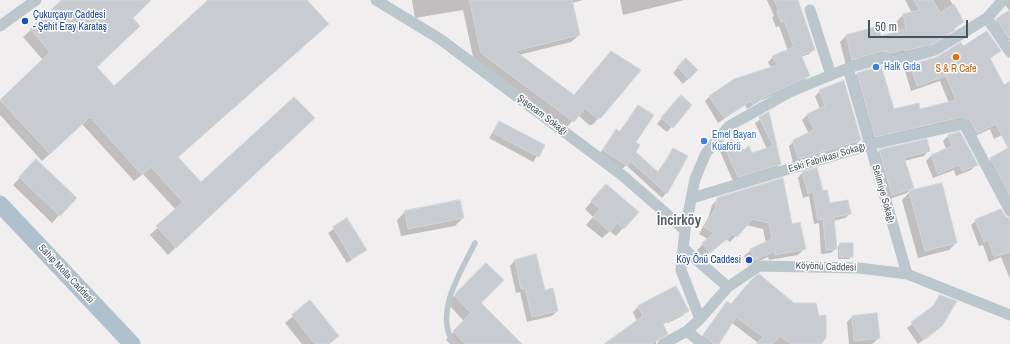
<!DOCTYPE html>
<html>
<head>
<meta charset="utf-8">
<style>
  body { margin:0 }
  #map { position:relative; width:1010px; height:344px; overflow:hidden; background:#f0eeee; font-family:"Archivo Narrow",sans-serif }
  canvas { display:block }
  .scale { position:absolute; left:868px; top:20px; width:100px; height:18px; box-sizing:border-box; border:2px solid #46545b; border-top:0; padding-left:5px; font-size:12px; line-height:14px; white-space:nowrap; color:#46545b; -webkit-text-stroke:3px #fff; paint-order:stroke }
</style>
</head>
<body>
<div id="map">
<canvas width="1010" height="344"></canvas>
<div class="scale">50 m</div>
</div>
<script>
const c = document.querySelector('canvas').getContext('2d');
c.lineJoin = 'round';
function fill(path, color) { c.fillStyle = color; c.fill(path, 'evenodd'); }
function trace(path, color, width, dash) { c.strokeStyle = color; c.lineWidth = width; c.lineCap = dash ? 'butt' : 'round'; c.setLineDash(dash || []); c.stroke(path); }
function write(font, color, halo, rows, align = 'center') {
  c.font = font + ' "Archivo Narrow",sans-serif'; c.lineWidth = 3; c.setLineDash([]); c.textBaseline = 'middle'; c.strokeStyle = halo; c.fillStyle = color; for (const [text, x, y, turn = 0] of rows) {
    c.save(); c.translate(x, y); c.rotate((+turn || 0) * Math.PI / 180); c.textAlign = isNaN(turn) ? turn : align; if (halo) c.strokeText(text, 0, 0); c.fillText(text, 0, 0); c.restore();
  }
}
const shadow = new Path2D(`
  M64 0H150L131 18 96 67 114 88 210 0H306L328 24 177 158 201 184 306 125 168 255 150 235 176 210 143 174 134 181 82 124 42 161 0 115V100L43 60 23 37Z
  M412 0H583L572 3 579 35 571 42 519 55 574 95 611 52 600 117 592 125H589L578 115 566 128 474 61 463 10 415 18Z
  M620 0H684L623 15Z
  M767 0H796L804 17 814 49 809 54 801 57 809 76 804 81 760 101 747 109 745 105 718 123 705 101 710 96 771 68 768 62 773 57 788 51 779 26 776 27 772 17 774 16Z
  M905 0H950L963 21 947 36 925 49 884 59 846 65 840 42 846 36 880 37 899 32 897 21 903 15 912 13Z
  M1001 0H1010V40L1003 44 991 25 1010 11Z
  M963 47 1000 51 990 59 1004 86 1010 84V143L1004 134 994 139 990 129 971 138 964 126 869 142 851 80 857 74 881 67 894 111 920 110 949 103 940 81 911 91 905 71 910 66 938 58Z
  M686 59 697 70 683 84 673 73Z
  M820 91 860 140 855 145 793 163 789 146 794 141 809 134 802 120 807 115 820 109 815 96Z
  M676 102 691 105 667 132 657 124Z
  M638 106 634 152 657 173 673 149 666 193 662 198 626 165 621 170 599 155 612 135 616 131 619 132Z
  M769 113 780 164 775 169 733 181 719 149 724 145 751 155 767 149 755 123Z
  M500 122 544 146 533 162 489 138Z
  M960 133 976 165 971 170 956 176 954 170 933 178 926 161 931 156 946 149 943 141 948 136Z
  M1010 149V210L986 164 991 159Z
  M929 150 924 156 904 161 912 188 907 193 941 184 956 243 949 250 918 258 902 200 910 192 887 200 874 156 879 151Z
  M36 161 59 215 52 223 13 185Z
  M802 173 823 192 829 205 850 214 845 218 834 221 836 248 831 253 821 254 819 223 814 224 809 196 803 198 798 178Z
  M599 193 637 212 616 236 610 231 602 238 586 225 593 217 585 209Z
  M718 199 791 225 805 248 798 255 769 260 768 257 748 266 744 256 751 250 766 243 763 229 746 225 730 242 726 239 703 258 697 250 708 239 699 234 709 216 712 205Z
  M460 201 463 218 455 226 401 236 397 220 405 212Z
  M347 219 366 250 347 263 328 233Z
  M976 220 1010 244V279L1001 257 989 262 983 245 979 246 971 225Z
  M840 244 852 256 849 259H838V246Z
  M515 260 544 291 557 311 552 316 527 322 520 292 516 293 510 266Z
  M486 264 480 303 519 344H450L446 340 464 321 448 304V302Z
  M676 288 687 311 682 316 668 323 666 322 662 325 666 333 656 342V344H606L637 321 633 312 638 307Z
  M940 296 942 326 918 344 907 328 930 310Z
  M310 302 329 344H302L285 323Z
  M727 302 820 344H757L758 343 731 322 717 344H703L698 341Z
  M877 314 879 338 872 344H849L847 322 852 317Z`);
const building = new Path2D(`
  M62 0H151L133 18 140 26 97 67 114 86 208 0H307L329 24 178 157 201 182 294 97 315 118 176 248 156 226 183 202 151 167 142 175 90 117 50 154 0 100 50 52 30 29Z
  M470 0H572L580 35 515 51 574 95 611 51 641 70 601 118H597L585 108 574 122 481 53Z
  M774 0H798L815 50 801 55 810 76 762 98 763 99 753 105 751 101 724 118 709 96 734 79 777 65 772 56 794 47 784 21 781 22 777 11H779Z
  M914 0H933L940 13 954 4 964 22 954 28 955 30 932 44 905 51V49L891 53 882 51 852 60 846 35 878 26 881 36 906 29 903 14 920 10Z
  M1010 10V38L1009 39 996 19Z
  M987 31 1001 51 990 58 1004 85 1010 81V196L990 158 1008 148 996 124 977 133 970 120 962 117 875 137 857 73 881 66 894 109 919 103 920 109 956 100 946 76 917 86 910 65 937 57 961 42 963 46Z
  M686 58 698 70 689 79 677 67Z
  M844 81 861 140 798 159 793 140 814 130 807 114 825 106 819 90Z
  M681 95 692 105 673 128 661 118Z
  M638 105 654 115 636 142 640 145 636 152 659 173 673 148 688 156 667 194 630 161 627 166 603 150 616 129 620 132Z
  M769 112 781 164 738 177 723 144 731 139 744 150 749 146 752 153 773 146 759 117Z
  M499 121 545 145 539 157 493 133Z
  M960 132 978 165 962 171 959 165 938 174 931 155 952 146 948 135Z
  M927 139 930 151 904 158 914 188 892 195 879 150Z
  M36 159 77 198 60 216 19 177Z
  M817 168 823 191 827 190 830 203 848 200 851 214 834 217 837 249 826 250 823 219 818 220 813 192 808 194 802 172Z
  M783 178 792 224 800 222 806 249 775 255V251L755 260 750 249 772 239 769 223 753 219 737 237 733 234 710 253 702 243 714 233 704 227 715 209 717 198Z
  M942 183 957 243 925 251 909 191Z
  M606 184 639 212 624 229 617 223 610 232 593 217 600 209 591 201Z
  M460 200 464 218 408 229 405 211Z
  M1001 209 1006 217 1010 218V252L994 257 988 240 984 242 975 220Z
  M347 218 367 250 352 259 333 227Z
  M840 243H853V257H840Z
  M536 254 545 290 553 288 558 311 532 317 525 288 521 289 515 260Z
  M486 263 504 280 481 303 522 344H465L453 331 471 313 455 296 456 293Z
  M759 274 794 303H816L819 316 826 315V338L821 344H791L780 336 773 344H756L763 337 736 317 719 344H713L708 338 703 335 727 301 731 304 751 280Z
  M676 286 689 311 663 324 668 334 651 344H604L643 316 638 306Z
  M940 295 957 301 942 326 924 340 911 322 933 306Z
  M310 300 339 336 329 344H315L292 315Z
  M877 313 880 338 854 341 852 316Z`);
const lane = new Path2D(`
  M454 344C433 313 461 272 475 243`);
const street = new Path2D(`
  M376 0 440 39 622 175 685 230
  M810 10 831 75
  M987 18 1010 52
  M0 26 36 0
  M848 68 907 274
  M692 198 869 145 964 124 1010 211
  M683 248 728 287
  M700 319 681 270 685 230 695 179 706 153 729 126 790 92 848 68 884 58 894 62 935 50 987 18 1003 0
  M687 331 699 341 705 344
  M663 344 687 331 700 319 728 287 759 266 859 268 907 274 1010 315`);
const primary = new Path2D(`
  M0 204 132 344`);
const markers = [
  [25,21,4,"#1a4fb4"],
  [956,57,4,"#e8710a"],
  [876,67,4,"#3f7fe0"],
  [704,141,4,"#3f7fe0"],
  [749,260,4,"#1a4fb4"]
];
const transitNames = [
  ["Çukurçayır Caddesi",33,15],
  ["- Şehit Eray Karataş",33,27],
  ["Köy Önü Caddesi",741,260,"right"]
];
const shopNames = [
  ["Halk Gıda",884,67],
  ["Emel Bayan",712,135],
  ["Kuaförü",712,147]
];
const foodNames = [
  ["S & R Cafe",956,69]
];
const streetNames = [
  ["Şişecam Sokağı",542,115,37],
  ["Eski Fabrikası Sokağı",827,158,-17],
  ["Selimiye Sokağı",883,194,74],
  ["Köyönü Caddesi",826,267,2],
  ["Sahip Molla Caddesi",66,274,47]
];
const districtNames = [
  ["İncirköy",679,221]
];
fill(shadow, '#0003');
fill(building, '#c8ccd0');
trace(building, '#d2d5d9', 1);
trace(lane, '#bcc7cd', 5.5);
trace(street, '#bcc7cd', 11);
trace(primary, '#aec1cc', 17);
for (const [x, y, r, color] of markers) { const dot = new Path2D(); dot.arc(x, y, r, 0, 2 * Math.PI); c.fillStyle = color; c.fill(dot); trace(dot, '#fff', 1.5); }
write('10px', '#164399', '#fff', transitNames, 'left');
write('10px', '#366cbe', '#fff', shopNames, 'left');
write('10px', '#c56008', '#fff', foodNames);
write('10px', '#46545b', '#fff', streetNames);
write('bold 14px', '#5b5f63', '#fff', districtNames);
</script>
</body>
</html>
